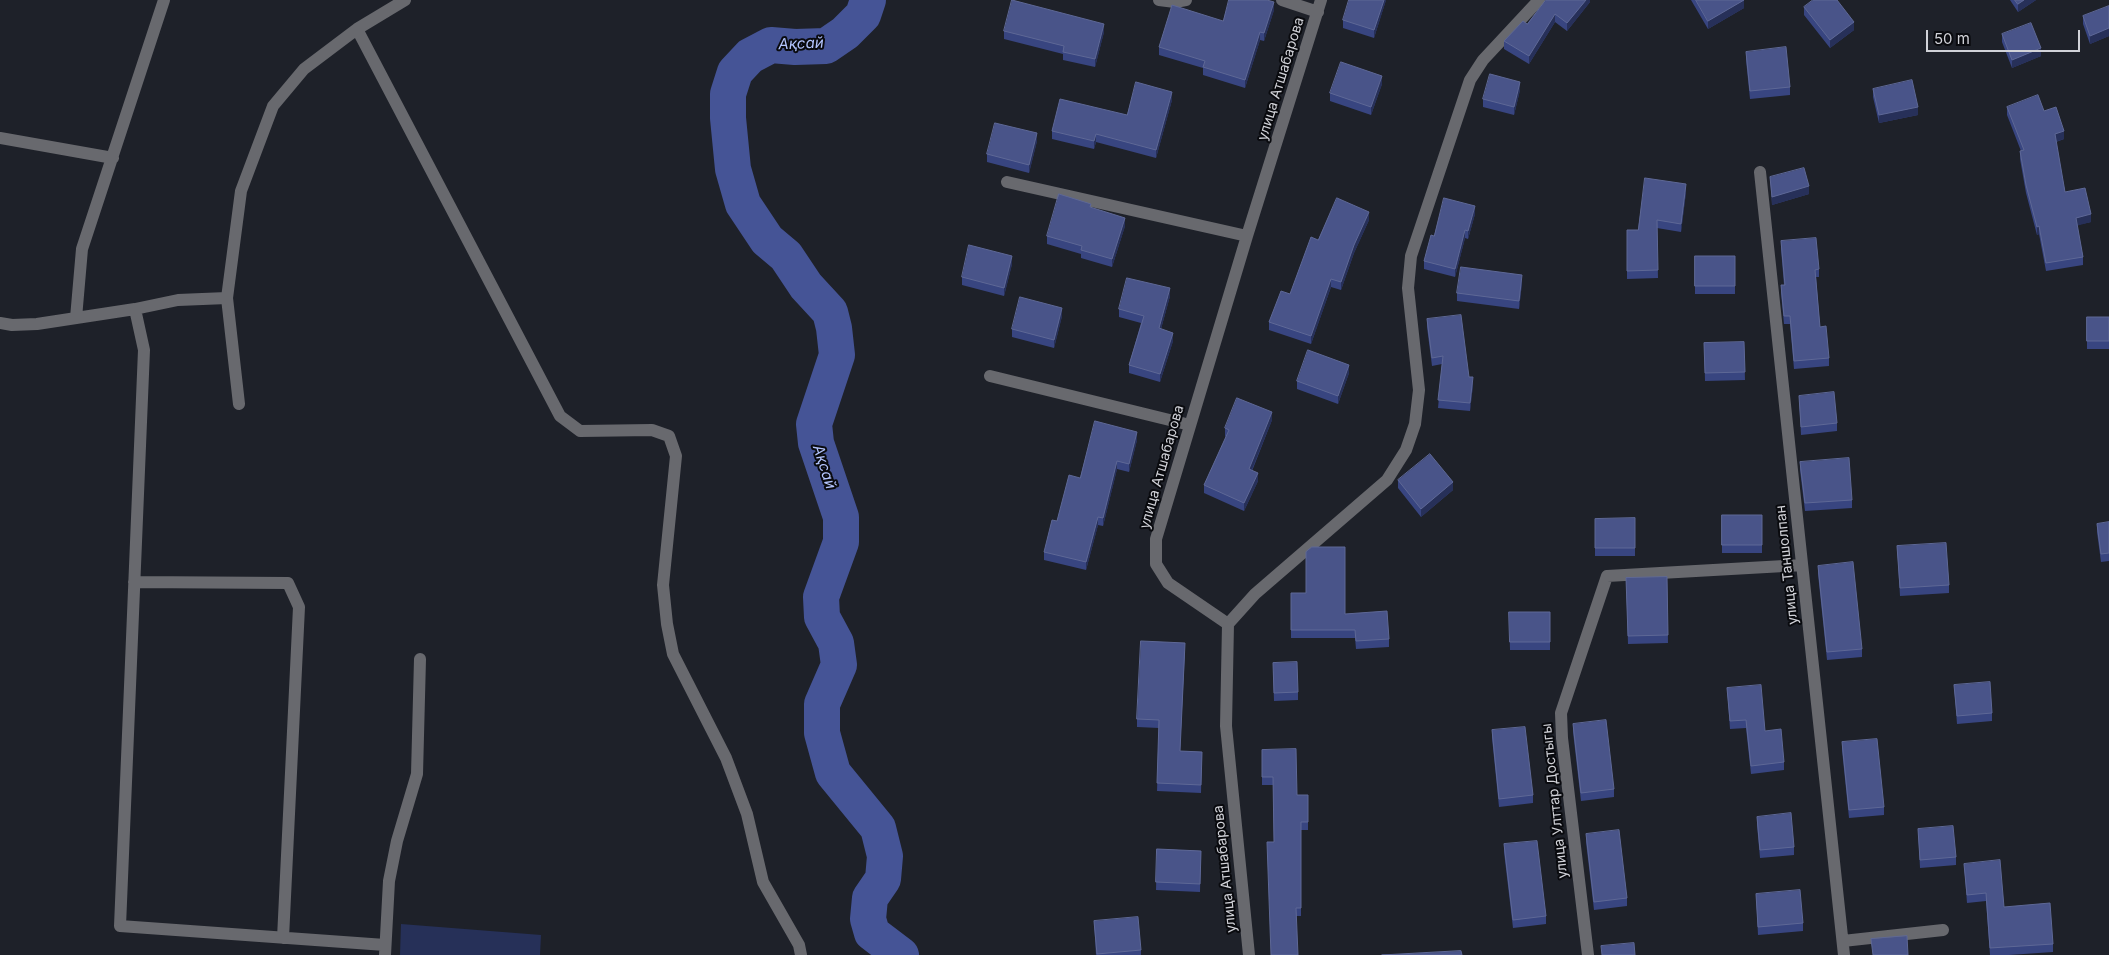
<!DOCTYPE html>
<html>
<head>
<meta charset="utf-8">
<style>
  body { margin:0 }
  #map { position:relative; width:2109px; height:955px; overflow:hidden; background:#1e2129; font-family:Inter,sans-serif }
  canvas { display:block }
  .scale { position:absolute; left:1926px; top:30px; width:154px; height:22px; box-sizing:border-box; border:2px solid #d1d2d8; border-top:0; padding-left:6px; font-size:15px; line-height:18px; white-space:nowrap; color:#d1d2d8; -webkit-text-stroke:4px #090a0e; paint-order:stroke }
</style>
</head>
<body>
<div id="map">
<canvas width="2109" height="955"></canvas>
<div class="scale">50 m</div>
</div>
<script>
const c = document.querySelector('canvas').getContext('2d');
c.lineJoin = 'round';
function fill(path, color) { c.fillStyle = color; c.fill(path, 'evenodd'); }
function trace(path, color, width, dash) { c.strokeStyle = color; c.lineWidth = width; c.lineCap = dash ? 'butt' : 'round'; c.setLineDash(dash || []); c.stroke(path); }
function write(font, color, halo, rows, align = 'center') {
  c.font = font + ' Inter,sans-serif'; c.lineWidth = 4; c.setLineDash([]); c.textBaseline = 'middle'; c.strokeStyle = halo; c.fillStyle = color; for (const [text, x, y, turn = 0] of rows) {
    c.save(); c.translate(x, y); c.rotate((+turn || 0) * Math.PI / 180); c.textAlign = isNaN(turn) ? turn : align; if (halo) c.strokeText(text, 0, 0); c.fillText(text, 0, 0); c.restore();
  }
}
const green = new Path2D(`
  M401 924 541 935 540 955H400Z`);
const river = new Path2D(`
  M868 0 863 15 845 33 826 46 795 47 771 45 750 56 735 72 728 94V118L733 169 743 204 767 240 786 256 806 286 830 312 834 328 837 355 814 424 816 443 841 517V542L821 597 822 617 836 643 839 665 822 704V733L833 773 878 828 885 856 883 879 870 898 868 919 872 933 901 955`);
const minor = new Path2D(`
  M1159 0 1175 2 1186 0
  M1282 0 1318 12
  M357 29 560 416 580 431 652 430 669 436 676 456 663 585 667 624 673 654 726 758 747 814 763 882 799 945 801 955
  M0 138 113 158
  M1760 172 1844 955
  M1007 182 1247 236
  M135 309 144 350 120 926 385 945
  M76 318 82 249 164 0
  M0 323 12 325 37 324 135 309 178 300 227 298
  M990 376 1190 425
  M239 404 227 298 241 191 273 106 304 69 357 29 405 0
  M134 582 288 583 299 607 283 938
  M1228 624 1255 594 1387 480 1406 450 1415 424 1419 390 1408 288 1411 256 1470 80 1483 60 1539 0
  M1843 941 1943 930
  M385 955 389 881 397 841 417 774 420 659
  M1249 955 1226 726 1228 624 1168 583 1156 564V539L1247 236 1321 0
  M1588 955 1562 738 1561 713 1607 576 1802 565`);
const wall = new Path2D(`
  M1386 0 1374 38 1343 28V20Z
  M1590 0V2L1567 31 1555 22 1529 64 1504 49V41L1527 24Z
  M1691 0H1744V8L1708 29Z
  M2010 0H2036L2018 12Z
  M2109 6V36L2090 44 2083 24V16Z
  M1804 7 1854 30 1830 48 1804 15Z
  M1274 10 1264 41 1260 40 1245 88 1203 75V68L1159 55V47L1223 21Z
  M1004 31 1104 32 1095 67 1063 60V54L1004 39Z
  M2002 34 2041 56 2012 68 2002 42Z
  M1746 52 1790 87V95L1750 99 1746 60Z
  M1382 84 1371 115 1330 101V93Z
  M1873 89 1918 115 1879 123 1873 97Z
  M1520 90 1514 115 1483 107V99Z
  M1172 100 1156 158 1096 142 1094 149 1052 139V131L1127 115Z
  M2007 107 2044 111 2064 139 2056 142 2065 192 2091 222 2077 225 2083 257V265L2046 271 2039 234 2037 235 2026 193 2020 159V151H2021L2007 115Z
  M1037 141 1029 173 987 162V154Z
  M1770 177 1809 194 1772 205Z
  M1686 192 1681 232 1657 228 1658 278 1627 279V230H1638Z
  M1475 214 1468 239 1465 238 1455 277 1424 269V261L1434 236Z
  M1369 220 1354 253 1341 290 1331 287 1311 344 1269 330V322L1290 294 1318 240Z
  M1125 226 1112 267 1081 258V254L1047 244V236Z
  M1781 241 1819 269V277H1816L1820 327 1829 358V366L1794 369 1790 324H1784L1781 293V285H1784L1781 249Z
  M1695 256H1735V294H1695Z
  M1012 264 1004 296 962 285V277Z
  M1522 283 1519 309 1457 301V293Z
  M1170 296 1161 329 1173 341 1160 382 1129 373V365L1141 323 1119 317V309Z
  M1062 316 1054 348 1012 337V329Z
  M2087 317H2109V349H2087Z
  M1427 319 1469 377 1473 385 1470 411 1438 408 1442 364 1432 366 1427 327Z
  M1744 342 1745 380 1705 381 1704 343Z
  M1349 373 1338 404 1297 389V381Z
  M1799 396 1837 423V431L1801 435Z
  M1272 420 1252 471 1258 481 1244 511 1204 493V485L1226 437 1225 436V428Z
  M1137 440 1129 472 1117 469 1103 526 1098 525 1086 570 1044 560V552L1057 521 1080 478Z
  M1800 462 1852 500V508L1805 511 1800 470Z
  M1398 480 1453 490 1421 517 1398 488Z
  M1722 515H1762V553H1722Z
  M1635 518V556H1595V519Z
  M2109 522V561L2101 562 2097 532V524Z
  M1897 546 1949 585V593L1900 596Z
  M1818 566 1862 649V657L1827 660 1818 574Z
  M1667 577 1668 643 1628 644 1626 578Z
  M1291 593 1345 614 1389 639V647L1356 649 1355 638H1291Z
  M1509 612H1550V650H1510Z
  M1185 651 1180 751 1202 752 1201 793 1157 791 1159 728 1137 727V719Z
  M1273 671 1298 692V700L1274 701Z
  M1954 685 1992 713V721L1957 724Z
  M1727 688 1765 731 1784 762V770L1751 774 1746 728 1730 729Z
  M1573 724 1614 789V797L1581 801 1573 732Z
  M1492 730 1533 795V803L1499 807 1492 738Z
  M1842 742 1884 807V815L1849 818 1842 750Z
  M1262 750 1297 795 1308 822V830H1301V916H1296L1274 842 1273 785H1262Z
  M1757 817 1794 847V855L1760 858 1757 825Z
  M1918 829 1956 857V865L1920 868Z
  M1586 834 1627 898V906L1594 910 1586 842Z
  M1504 844 1546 916V924L1513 928 1504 852Z
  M1157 849 1201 851 1200 892 1156 890Z
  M1964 864 2004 907 2053 944V952L2009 955H1990L1986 901 1967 903Z
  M1756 894 1803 923V931L1758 935Z
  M1094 921 1141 950V955H1096Z`);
const shadedWall = new Path2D(`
  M1384 0H1386L1374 38V30Z
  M1586 0H1590V2L1567 31V23Z
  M1744 0V8L1708 29V21Z
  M2024 0H2036L2018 12V4Z
  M1274 2V10L1264 41V33Z
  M1555 14V22L1529 64V56Z
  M1854 22V30L1830 48V40Z
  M1104 24V32L1095 67V59Z
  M2109 28V36L2090 44V36Z
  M1260 32V40L1245 88V80Z
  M2041 48V56L2012 68V60Z
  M1382 76V84L1371 115V107Z
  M1520 82V90L1514 115V107Z
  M1172 92V100L1156 158V150Z
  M1918 107V115L1879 123V115Z
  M2064 131V139L2055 142V134Z
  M1037 133V141L1029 173V165Z
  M1096 134V142L1094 149V141Z
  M1686 184V192L1681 232V224Z
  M1809 186V194L1772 205V197Z
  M1475 206V214L1468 239V231Z
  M1369 212V220L1354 253 1341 290V282L1354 245Z
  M2091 214V222L2076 226V218Z
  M1125 218V226L1112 267V259Z
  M2039 226V234L2037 235V227Z
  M1465 230V238L1455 277V269Z
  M1012 256V264L1004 296V288Z
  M1522 275V283L1519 309V301Z
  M1331 279V287L1311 344V336Z
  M1170 288V296L1159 336V328Z
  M1062 308V316L1054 348V340Z
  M1173 333V341L1160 382V374Z
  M1349 365V373L1338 404V396Z
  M1473 377V385L1470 411V403Z
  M1272 412V420L1249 477V469Z
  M1137 432V440L1129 472V464Z
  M1117 461V469L1103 526V518Z
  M1258 473V481L1244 511V503Z
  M1453 482V490L1421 517V509Z
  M1098 517V525L1086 570V562Z`);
const building = new Path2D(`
  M1012 0 1104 24 1095 59 1063 52 1064 46 1004 31Z
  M1229 0H1267L1274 2 1264 33 1260 32 1245 80 1203 67 1205 61 1159 47 1172 5 1223 21Z
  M1349 0H1384L1374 30 1343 20Z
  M1546 0H1586L1567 23 1555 14 1529 56 1504 41 1523 21 1527 24Z
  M1696 0H1744L1708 21Z
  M1813 0H1837L1854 22 1830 40 1804 7Z
  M2015 0H2024L2018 4Z
  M2109 6V28L2090 36 2083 16Z
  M2031 23 2041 48 2012 60 2002 34Z
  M1786 47 1790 87 1750 91 1746 52Z
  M1341 62 1382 76 1371 107 1330 93Z
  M1490 74 1520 82 1514 107 1483 99Z
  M1912 80 1918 107 1879 115 1873 89Z
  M1136 82 1172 92 1156 150 1096 134 1094 141 1052 131 1060 99 1127 115Z
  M2038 95 2044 111 2056 107 2064 131 2055 134 2065 192 2085 188 2091 214 2076 218 2083 257 2046 263 2039 226 2037 227 2026 185 2020 151 2024 150 2007 107Z
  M995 123 1037 133 1029 165 987 154Z
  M1804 168 1809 186 1772 197 1770 177Z
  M1645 178 1686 184 1681 224 1657 220 1658 270 1627 271V230H1638Z
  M1059 194 1091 204 1090 207 1125 218 1112 259 1081 250 1082 246 1047 236Z
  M1337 198 1369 212 1354 245 1341 282 1331 279 1311 336 1269 322 1281 291 1290 294 1311 237 1318 240Z
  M1444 198 1475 206 1468 231 1465 230 1455 269 1424 261 1431 235 1434 236Z
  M1816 238 1819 269 1815 270 1820 327 1826 326 1829 358 1794 361 1790 316H1784L1781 285H1785L1781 241Z
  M969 245 1012 256 1004 288 962 277Z
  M1695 256H1735V286H1695Z
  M1461 267 1522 275 1519 301 1457 293Z
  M1127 278 1170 288 1159 328 1173 333 1160 374 1129 365 1144 316 1119 309Z
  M1020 297 1062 308 1054 340 1012 329Z
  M1461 315 1469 377H1473L1470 403 1438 400 1443 356 1432 358 1427 319Z
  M2087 317H2109V341H2087Z
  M1744 342 1745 372 1705 373 1704 343Z
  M1308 350 1349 365 1338 396 1297 381Z
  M1834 392 1837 423 1801 427 1799 396Z
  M1237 398 1272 412 1249 469 1258 473 1244 503 1204 485 1229 430 1225 428Z
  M1095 421 1137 432 1129 464 1117 461 1103 518 1098 517 1086 562 1044 552 1052 520 1057 521 1069 475 1080 478Z
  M1430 454 1453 482 1421 509 1398 480Z
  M1849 458 1852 500 1805 503 1800 462Z
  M1722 515H1762V545H1722Z
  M1635 518V548H1595V519Z
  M2109 522V553L2101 554 2097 524Z
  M1946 543 1949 585 1900 588 1897 546Z
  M1312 547H1345V614L1387 611 1389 639 1356 641 1355 630H1291V593H1306V552Z
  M1853 562 1862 649 1827 652 1818 566Z
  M1667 577 1668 635 1628 636 1626 578Z
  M1509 612H1550V642H1510Z
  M1141 641 1185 643 1180 751 1202 752 1201 785 1157 783 1159 720 1137 719Z
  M1297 662 1298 692 1274 693 1273 663Z
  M1990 682 1992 713 1957 716 1954 685Z
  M1761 685 1765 731 1781 729 1784 762 1751 766 1746 720 1730 721 1727 688Z
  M1606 720 1614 789 1581 793 1573 724Z
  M1525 727 1533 795 1499 799 1492 730Z
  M1877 739 1884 807 1849 810 1842 742Z
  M1296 749 1297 795H1308V822H1301V908H1296L1298 955H1271L1267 842H1274L1273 777H1262V750Z
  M1791 813 1794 847 1760 850 1757 817Z
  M1953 826 1956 857 1920 860 1918 829Z
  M1619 830 1627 898 1594 902 1586 834Z
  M1537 841 1546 916 1513 920 1504 844Z
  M1157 849 1201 851 1200 884 1156 882Z
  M2000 860 2004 907 2050 903 2053 944 1990 948 1986 893 1967 895 1964 864Z
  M1800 890 1803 923 1758 927 1756 894Z
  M1138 917 1141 950 1097 954 1094 921Z
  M1907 936 1908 955H1873L1871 939Z
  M1634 943 1635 955H1602L1601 946Z
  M1461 951 1462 955H1382Z`);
const streetNames = [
  ["улица Атшабарова",1281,79,-73],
  ["улица Атшабарова",1162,467,-74],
  ["улица Таншолпан",1787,565,-96],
  ["улица Улттар Достыгы",1555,801,-96],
  ["улица Атшабарова",1225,869,-96]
];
const waterNames = [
  ["Ақсай",801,44,-2],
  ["Ақсай",824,467,72]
];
fill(green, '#263058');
trace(river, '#455496', 36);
trace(minor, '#68696e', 12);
fill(wall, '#384580');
fill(shadedWall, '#273059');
fill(building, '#495489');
trace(building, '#5e6896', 1);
write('14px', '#d1d2d8', '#090a0e', streetNames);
write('italic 15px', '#b3c4fd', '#090a0e', waterNames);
</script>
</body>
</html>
